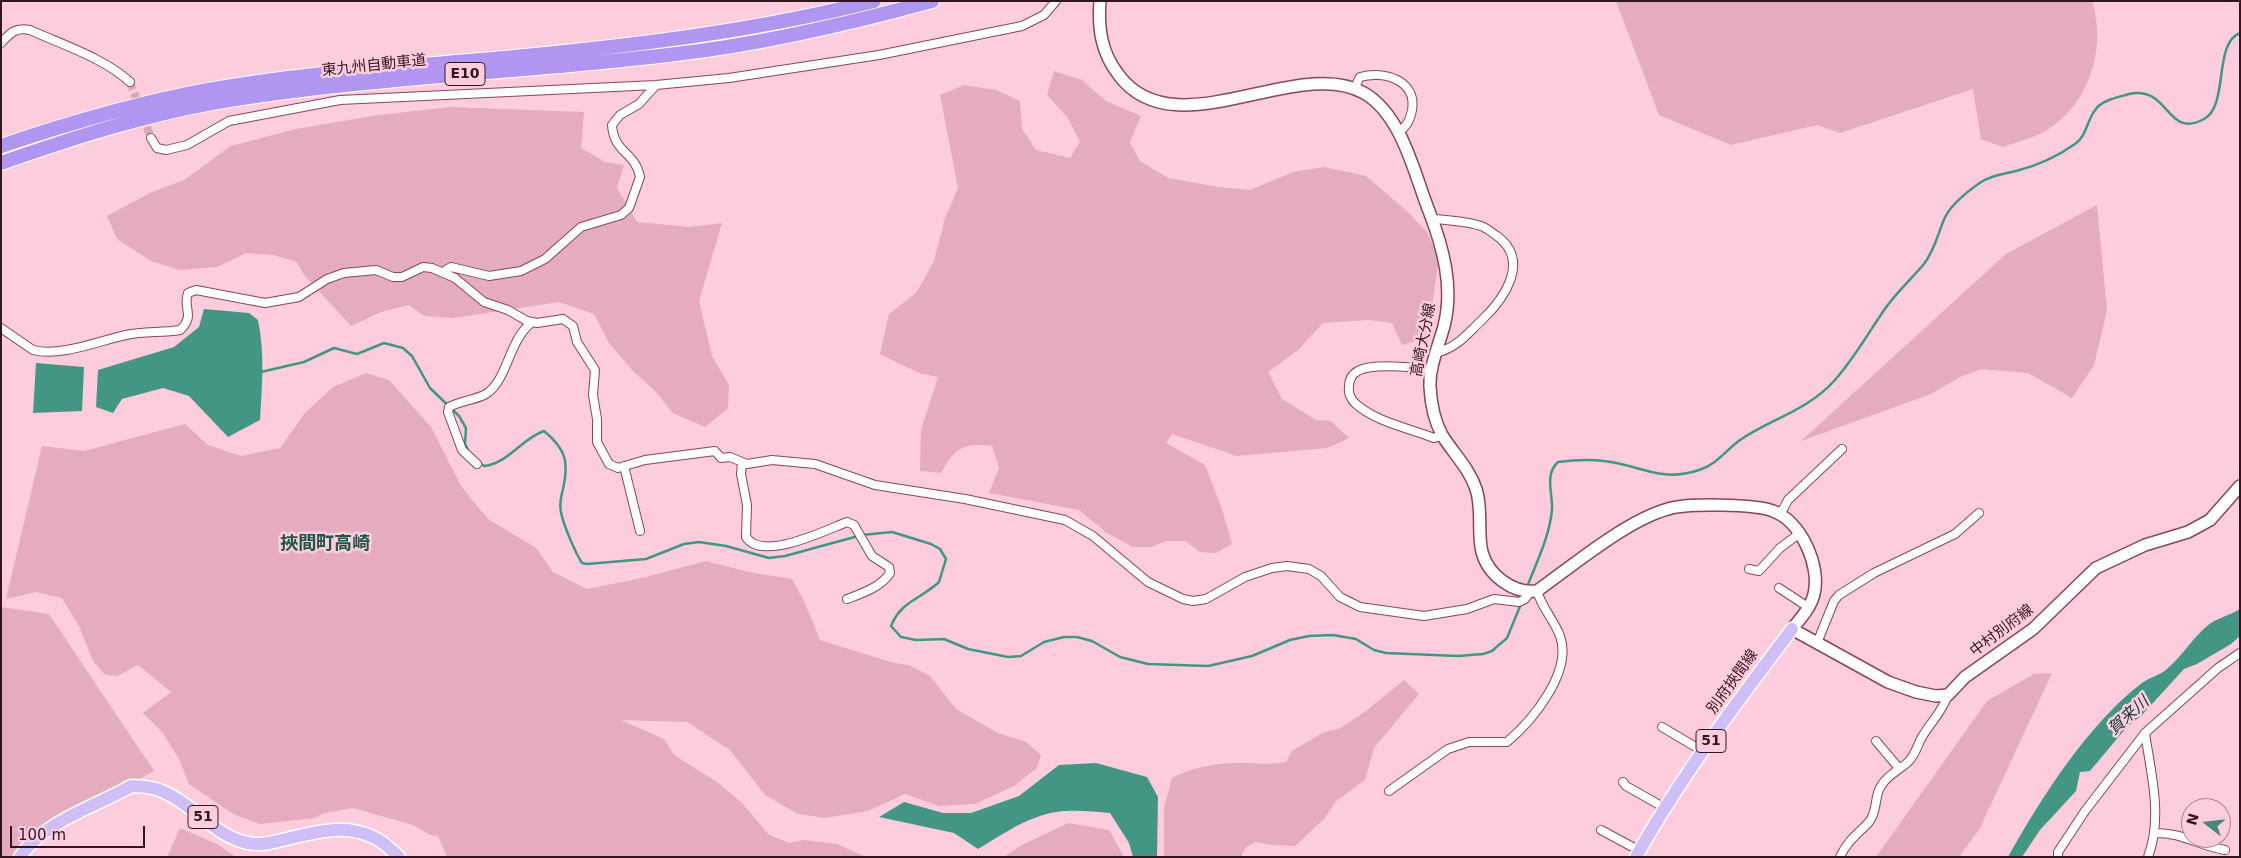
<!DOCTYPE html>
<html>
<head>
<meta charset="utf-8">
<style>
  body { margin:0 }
  #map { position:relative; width:2241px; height:858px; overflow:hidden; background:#fdcddd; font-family:"DejaVu Sans",sans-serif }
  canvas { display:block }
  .frame { position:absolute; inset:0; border:2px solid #321521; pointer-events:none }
  .north { position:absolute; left:2181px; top:798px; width:50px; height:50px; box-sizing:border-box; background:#fdcddd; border:1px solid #ac8392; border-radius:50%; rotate:286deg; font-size:14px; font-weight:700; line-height:20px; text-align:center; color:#321521 }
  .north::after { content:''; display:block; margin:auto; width:18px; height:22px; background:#458677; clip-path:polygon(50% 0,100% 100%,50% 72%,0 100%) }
  .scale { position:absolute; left:10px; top:826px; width:135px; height:22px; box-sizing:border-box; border:2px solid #321521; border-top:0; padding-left:6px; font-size:15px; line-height:18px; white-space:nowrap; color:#321521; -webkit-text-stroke:4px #fdcddd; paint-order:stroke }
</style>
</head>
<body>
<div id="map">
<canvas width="2241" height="858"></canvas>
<div class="frame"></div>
<div class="north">N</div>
<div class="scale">100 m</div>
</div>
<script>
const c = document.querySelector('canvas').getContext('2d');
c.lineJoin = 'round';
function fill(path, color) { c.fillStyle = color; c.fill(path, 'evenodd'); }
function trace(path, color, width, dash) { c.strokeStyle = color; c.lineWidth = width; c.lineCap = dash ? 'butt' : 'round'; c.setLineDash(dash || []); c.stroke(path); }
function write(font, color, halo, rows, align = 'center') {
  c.font = font + ' "DejaVu Sans","Noto Sans JP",sans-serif'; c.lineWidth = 5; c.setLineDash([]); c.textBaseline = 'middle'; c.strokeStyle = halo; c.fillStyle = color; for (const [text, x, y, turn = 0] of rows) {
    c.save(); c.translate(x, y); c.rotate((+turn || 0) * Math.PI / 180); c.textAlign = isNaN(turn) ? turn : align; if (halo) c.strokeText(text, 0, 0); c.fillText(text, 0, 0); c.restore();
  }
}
const green = new Path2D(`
  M1616 1H2092C2106 46 2091 98 2053 126 2039 137 2019 141 2003 147L1981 139 1973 89 1840 133 1817 125 1731 145 1659 115Z
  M1054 71 1082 80 1106 101 1141 116 1130 142 1140 161 1168 178 1218 187 1250 190 1293 172 1324 167 1366 176 1408 212 1427 232 1439 258 1430 320 1424 339 1402 345 1392 323 1368 320 1323 323 1298 350 1268 372 1282 399 1316 420 1331 421 1349 438 1327 448 1237 456 1172 434 1166 443 1205 465 1222 509 1232 544 1216 553 1200 552 1185 541H1167L1151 547H1133L1107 533 1079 510 989 493 999 468 992 446C963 442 954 449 941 473L920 471 921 430 938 377 919 373 880 354 889 314 917 292 934 261 945 218 958 188 940 95 964 85 996 90 1020 101 1022 129 1036 150 1070 158 1080 142 1068 118 1047 95Z
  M451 107 584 112 581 148 605 162 624 165 617 188 637 222 689 227 722 223 699 301 712 356 729 385 728 408 705 427 673 413 655 391 632 370 609 343 594 314 559 302 453 318 424 316 409 305 381 312 351 326 304 275 297 262 273 255 246 253 217 267 180 270 151 261 117 239 107 216 152 192 184 180 231 146 296 129 379 115Z
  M2097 205 2107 310 2094 365 2072 398 2028 373 1981 369 1960 377 1931 394 1801 441 2006 254Z
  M366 373 389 380 431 427 461 486 488 519 536 548 553 572 587 589 642 578 706 561 749 572 792 579 804 601 820 640 894 663 909 665 930 676 956 709 998 733 1026 742 1041 755 1037 768 1014 786 975 804 939 806 905 794 868 811 825 818 798 814 765 795 730 750 687 722 621 720 664 739 674 755 717 782 742 803 769 835 789 843 804 840 837 844 866 857H447L438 836 430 835 413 825 353 808 324 813 315 818 260 824 233 814 189 784 179 759 163 733 143 713 171 692 138 665 117 676 105 675 93 661 80 628 62 598 36 592 6 599 42 446 84 451 185 424 208 445 241 456 280 448 305 413 333 387Z
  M1 607 49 614 154 771 77 814 21 857H1Z
  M2052 673 1980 828 1959 857H1876L1987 701 2034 674Z
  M1404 680 1419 694 1374 748 1365 780 1336 801 1324 819 1295 846 1271 845 1255 842 1246 847 1241 857H1164V807L1172 778C1193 767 1216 763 1239 763 1256 763 1269 765 1286 762L1292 751 1324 732 1339 729 1366 711Z
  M1068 823 1109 830 1124 857H1004L1020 846Z
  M180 828 217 844 236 857H167Z`);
const water = new Path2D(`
  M204 309 249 313 258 320C265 353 262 387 260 420L228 437 189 396 163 388 122 399 113 413 96 407 98 370 174 347 199 327Z
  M36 363 84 367 82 411 33 413Z
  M2240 609V636L2231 644 2197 664 2184 669 2142 715 2126 728 2090 771 2080 772 2076 791 2040 830 2022 857H2008C2041 798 2088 724 2142 683 2150 677 2161 675 2168 668 2182 656 2192 639 2207 626 2216 618 2229 616 2240 609Z
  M1096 763 1147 777 1158 797 1157 857H1133L1129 843 1110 813C1087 811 1061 808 1040 816 1018 823 998 837 978 849L954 833 879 817 904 802 943 813H971L1019 796 1059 765Z`);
const stream = new Path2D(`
  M261 372 304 362 334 348 357 354 384 343 403 348 412 356 430 388 459 416 466 428 465 444 471 455
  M479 462 484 466C509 463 521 439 544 431 566 449 569 462 563 489 561 497 559 504 561 512 563 524 575 552 582 563L587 564 646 559 684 544 699 542 726 546 769 558 785 556 862 535 892 532 931 544 940 549 946 559 939 582C921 599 901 601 891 626L901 637 916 640 944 639 968 649 1008 657 1021 656 1044 642 1064 637H1077L1092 641 1120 657 1148 664 1208 666 1252 656 1290 640 1309 636 1333 635 1356 639 1374 650 1386 653 1458 656 1483 654 1492 651 1507 638 1521 604
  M1527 587C1537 561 1549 538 1552 510 1553 493 1544 475 1558 462 1573 460 1589 459 1604 461 1641 465 1660 483 1699 470 1716 465 1726 450 1740 440 1771 419 1808 410 1834 381 1855 358 1869 331 1887 306 1898 291 1912 278 1924 264 1934 251 1937 237 1943 222 1948 207 1968 191 1981 182 1992 175 2003 174 2016 171 2036 166 2058 156 2075 144 2087 136 2087 119 2096 109 2102 100 2119 97 2129 94 2170 85 2166 140 2204 119 2229 106 2213 43 2240 33`);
const streetTunnel = new Path2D(`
  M130 82 151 138`);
const street = new Path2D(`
  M1 43C11 32 16 27 30 30 63 45 104 58 130 82
  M1354 89 1360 77C1385 70 1417 81 1412 110 1410 121 1406 127 1398 133
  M151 138 157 148 166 150 187 145 229 121 340 100 656 85 729 78 879 55 1022 26 1044 15 1056 1
  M1432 219C1448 220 1465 221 1481 226 1487 228 1492 233 1497 236 1531 261 1504 299 1482 320 1466 335 1458 347 1436 353
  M443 272 451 267 489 276 521 271 545 259 581 227 621 215 629 208 640 177C635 151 614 154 612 125L620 115 639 104 656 85
  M1 328 33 350C61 357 98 341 126 335 143 331 162 333 180 330 196 315 182 308 188 293L196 290 265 303 299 297 327 279 344 273 376 270 393 277H402L423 267 432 268 455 278 484 302 508 310 527 321 537 323 563 319 573 326 577 342 595 370 593 395 597 419V442L609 464 618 468 645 460 715 451 721 458 730 457 747 464 772 460 815 464 875 485 965 499 1065 520 1093 536 1148 582 1183 599 1193 601 1206 599 1245 577 1272 568 1287 566 1309 569 1321 576 1340 597 1360 607 1424 616 1467 609 1494 599 1519 602 1525 599 1530 592
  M1431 370C1415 367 1372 363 1358 371 1352 374 1349 380 1349 387 1348 393 1351 400 1356 404 1376 422 1409 428 1434 438L1443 435
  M742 462 741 474 747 505 746 537C762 562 826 530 847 522L854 525 872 556 889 567 890 573C881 587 863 593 847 599
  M477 464 462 450 448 412 449 407C460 401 475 400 486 394 508 380 508 341 532 322
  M624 466 640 531
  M1780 515 1788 500 1842 449
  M1749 569 1759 571 1780 548 1800 533
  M1779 588 1808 607
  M1817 643 1834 601 1839 595 1874 573 1955 534 1979 513
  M1662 727 1704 752
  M2145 733C2151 774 2163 817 2148 857
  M1876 741 1898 767
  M1623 782 1626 786 1665 808
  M1389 791 1448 749 1469 742H1507C1532 721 1573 672 1560 636 1554 620 1542 608 1537 591
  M1601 830 1640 851
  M2154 833C2181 832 2200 846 2225 850
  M1840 857C1847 841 1858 834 1869 822 1878 811 1874 796 1881 786 1888 774 1900 770 1909 761 1915 755 1918 744 1922 737 1931 722 1942 712 1948 695
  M2058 857V852L2085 811 2145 733 2218 668 2240 653`);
const secondary = new Path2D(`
  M1100 1C1098 28 1101 52 1118 74 1173 151 1297 55 1364 93 1402 115 1414 173 1429 211 1443 247 1454 287 1444 326 1439 345 1429 367 1430 387 1431 404 1434 420 1442 435 1453 453 1469 468 1476 489 1483 510 1477 532 1482 552 1488 575 1513 594 1537 591 1572 566 1627 520 1668 509 1686 503 1756 504 1773 511 1801 521 1821 566 1814 594 1811 607 1801 618 1792 629L1888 682 1916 692 1936 696 1948 695 1965 677 2033 629 2096 568 2145 545 2188 532 2210 520 2240 486`);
const primary = new Path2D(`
  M20 857C44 821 95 807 131 786 142 786 154 787 164 792 194 805 216 837 248 843 260 846 275 842 286 839 317 832 345 823 375 838 384 842 392 851 399 857
  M1636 857C1681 776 1737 702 1792 629`);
const highway = new Path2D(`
  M1 146C69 123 137 103 208 90 306 72 405 67 504 58 629 46 752 32 874 1
  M1 163C70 139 140 116 212 103 366 77 521 73 676 54 763 44 848 24 932 1`);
const shields = [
  [465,74,40],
  [1711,741,30],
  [203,817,30]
];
const shieldNames = [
  ["E10",465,74],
  ["51",1711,741],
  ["51",203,817]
];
const streetNames = [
  ["東九州自動車道",374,66,-6],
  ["高崎大分線",1424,340,-79],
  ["中村別府線",2002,631,-37],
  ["別府挾間線",1733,682,-54]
];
const waterNames = [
  ["賀来川",2129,716,-42]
];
const quarterNames = [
  ["挾間町高崎",325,544]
];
fill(green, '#e5abbf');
fill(water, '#429683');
trace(stream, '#429683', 2.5);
trace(streetTunnel, '#d4a8b7', 8, [8, 4]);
trace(street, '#884560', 10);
trace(secondary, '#884560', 14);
trace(primary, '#fff', 15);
trace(highway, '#fff', 16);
trace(street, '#fff', 8);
trace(secondary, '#fff', 11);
trace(primary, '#d0bff7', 12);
trace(highway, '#b095f1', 14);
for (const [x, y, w] of shields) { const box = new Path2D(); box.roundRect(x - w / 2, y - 11.5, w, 23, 4); c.fillStyle = '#fdcddd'; c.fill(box); trace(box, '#321521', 1); }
write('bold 14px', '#321521', null, shieldNames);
write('15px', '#321521', '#fdcddd', streetNames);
write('italic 16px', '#10372f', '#fdcddd', waterNames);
write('bold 18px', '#205549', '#fdcddd', quarterNames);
</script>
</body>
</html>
